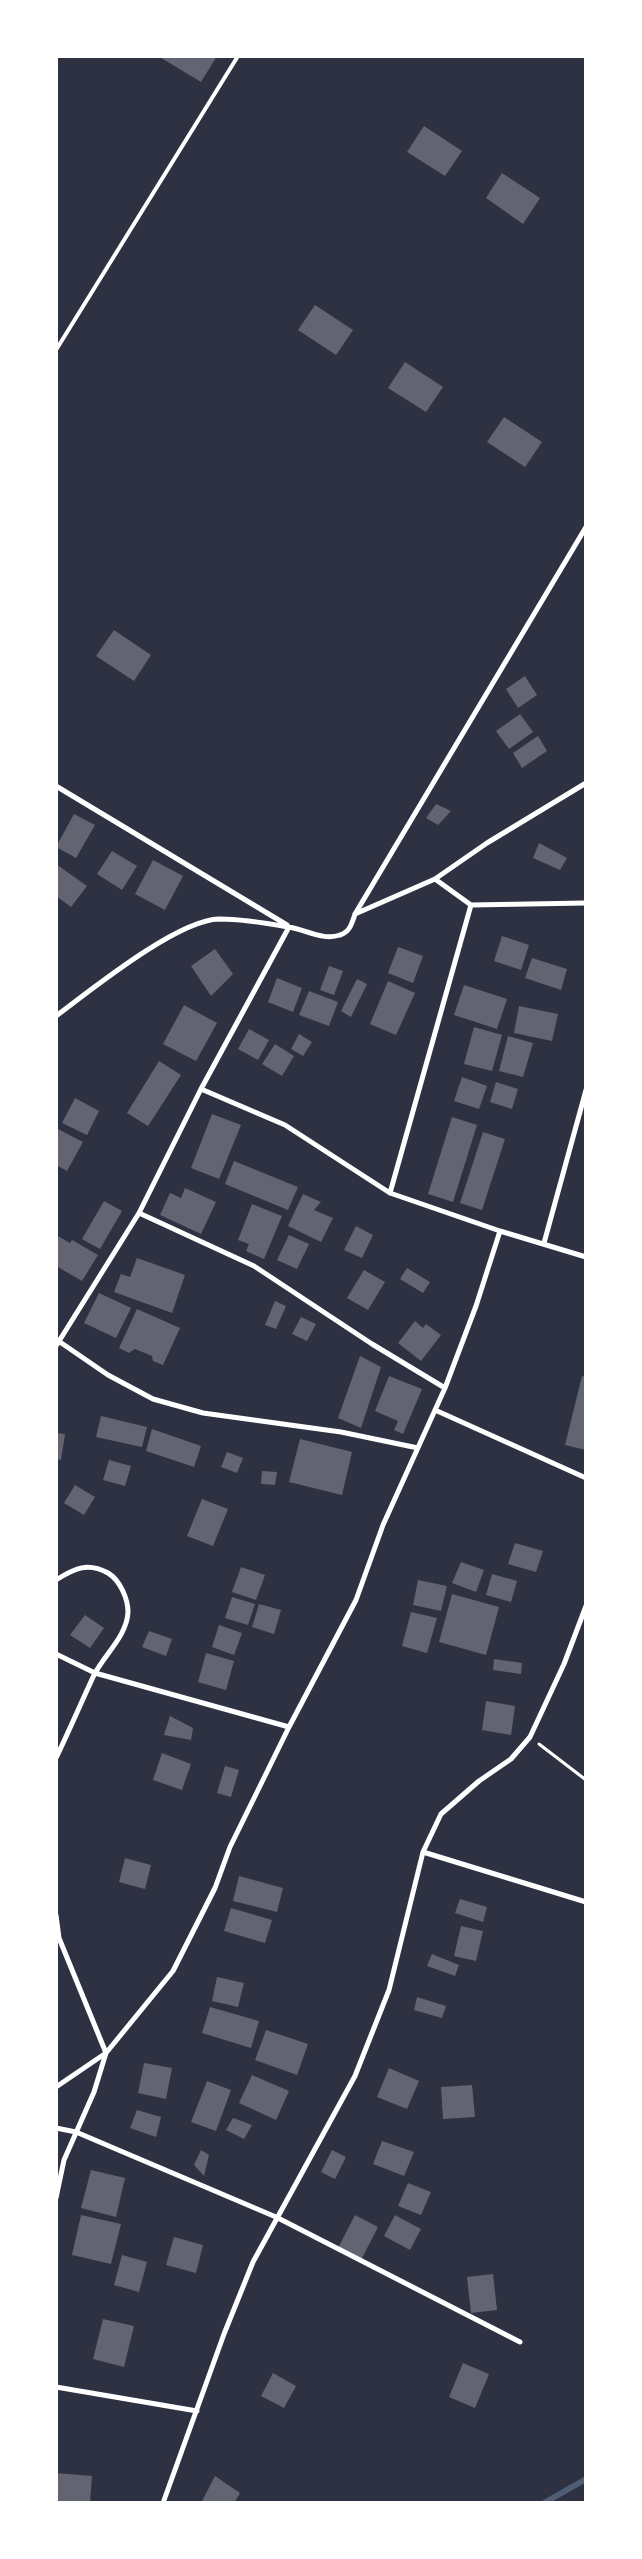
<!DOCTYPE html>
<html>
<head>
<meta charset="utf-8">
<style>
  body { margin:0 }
  #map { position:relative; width:642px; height:2559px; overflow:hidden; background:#2d3142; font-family:"PT Sans Narrow",sans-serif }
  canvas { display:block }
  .frame { position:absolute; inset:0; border:58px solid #fff; pointer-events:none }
</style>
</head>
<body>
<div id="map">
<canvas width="642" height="2559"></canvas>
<div class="frame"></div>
</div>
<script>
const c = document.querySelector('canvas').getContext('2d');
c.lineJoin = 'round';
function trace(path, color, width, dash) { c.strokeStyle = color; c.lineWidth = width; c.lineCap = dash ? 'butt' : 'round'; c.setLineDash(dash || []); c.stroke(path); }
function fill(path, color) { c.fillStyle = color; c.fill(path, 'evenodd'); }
const stream = new Path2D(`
  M544 2503 586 2479`);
const building = new Path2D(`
  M158 56H217L201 82Z
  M424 126 462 151 445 176 407 152Z
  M502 173 540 198 523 224 486 198Z
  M315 305 353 330 336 355 298 330Z
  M405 362 443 387 426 412 388 388Z
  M504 417 542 442 525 467 487 442Z
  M114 630 151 655 134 681 96 656Z
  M525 676 537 695 518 708 506 689Z
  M520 714 533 732 509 749 496 731Z
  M538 736 547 751 522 768 513 753Z
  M436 804 451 811 438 825 426 818Z
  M74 814 95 825 76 858 56 847Z
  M539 843 567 858 560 870 533 858Z
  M112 851 137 866 122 890 97 874Z
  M153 860 183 876 165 910 135 894Z
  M56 864 87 886 71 907 56 896Z
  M502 936 529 945 521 970 494 961Z
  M398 947 423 956 413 983 388 973Z
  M215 949 233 974 211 996 191 966Z
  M532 958 567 969 561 990 525 978Z
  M329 966 343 971 334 995 320 990Z
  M277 978 302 988 293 1012 268 1002Z
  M357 979 367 984 351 1017 341 1011Z
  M388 981 415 993 396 1035 370 1024Z
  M464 985 507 999 497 1029 454 1015Z
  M309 991 338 1002 329 1026 299 1015Z
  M184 1005 217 1023 196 1061 163 1044Z
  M519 1006 558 1014 552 1041 514 1033Z
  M474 1027 502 1035 492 1071 464 1064Z
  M249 1029 269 1040 258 1060 238 1049Z
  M299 1034 312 1042 303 1056 291 1049Z
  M508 1036 533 1043 523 1077 499 1071Z
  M275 1044 294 1056 282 1076 262 1064Z
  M159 1061 181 1075 148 1126 127 1113Z
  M462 1077 487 1086 479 1109 454 1101Z
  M496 1082 518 1089 512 1109 490 1102Z
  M75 1098 99 1111 87 1135 62 1123Z
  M212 1114 241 1125 219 1179 191 1168Z
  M452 1117 477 1125 453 1202 428 1194Z
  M56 1128 83 1142 67 1171 56 1165Z
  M483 1132 505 1139 482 1210 460 1203Z
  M234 1161 298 1187 288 1210 225 1184Z
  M185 1188 216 1202 201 1234 160 1215 170 1193 181 1198Z
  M303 1194 321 1202 314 1210 333 1218 321 1242 288 1226Z
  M104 1201 122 1211 100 1249 82 1239Z
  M252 1204 282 1216 264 1259 246 1251 249 1244 238 1240Z
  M356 1226 373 1235 362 1258 344 1250Z
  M56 1235 70 1243 72 1240 98 1255 82 1281 56 1266Z
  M289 1235 309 1244 297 1269 277 1260Z
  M137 1258 185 1275 172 1313 114 1292 121 1274 130 1277Z
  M407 1268 430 1282 423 1293 400 1279Z
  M364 1270 385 1282 368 1310 347 1298Z
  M99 1293 131 1308 116 1338 84 1323Z
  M275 1301 286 1306 276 1329 265 1325Z
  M137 1309 180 1328 163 1365 153 1361 152 1356 135 1349 129 1353 119 1348Z
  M301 1317 316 1324 307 1341 292 1334Z
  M415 1321 423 1328 426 1324 441 1335 421 1361 398 1343Z
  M360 1356 381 1367 361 1428 338 1418Z
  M389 1376 422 1389 403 1434 394 1430 398 1421 375 1411Z
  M582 1376 586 1377V1450L565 1445Z
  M101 1416 147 1427 142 1447 96 1437Z
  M152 1429 201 1446 194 1467 146 1451Z
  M56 1433 65 1434 61 1460 56 1459Z
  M300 1439 352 1452 342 1495 289 1482Z
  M227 1452 243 1458 237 1473 221 1467Z
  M109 1460 131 1466 125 1486 103 1480Z
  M262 1471 277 1472 275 1485 261 1484Z
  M75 1485 95 1497 84 1515 64 1503Z
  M202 1499 228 1509 213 1546 187 1536Z
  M515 1543 543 1551 536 1572 508 1564Z
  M461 1562 484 1570 476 1592 452 1583Z
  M241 1567 265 1575 256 1600 232 1592Z
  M492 1574 517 1581 511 1602 486 1595Z
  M418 1580 447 1586 441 1611 413 1605Z
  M452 1594 499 1607 486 1655 439 1642Z
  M232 1597 255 1604 248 1625 225 1618Z
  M259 1604 281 1610 274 1634 252 1627Z
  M411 1612 437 1618 427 1653 402 1646Z
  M85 1615 104 1628 90 1648 70 1635Z
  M219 1625 242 1633 234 1655 212 1647Z
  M149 1631 172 1639 166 1656 142 1647Z
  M206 1653 234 1661 226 1690 198 1682Z
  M494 1659 522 1663 521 1674 493 1670Z
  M486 1701 515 1706 511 1735 482 1730Z
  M170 1716 193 1728 191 1740 164 1735Z
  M162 1753 191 1764 182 1790 153 1780Z
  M225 1766 239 1770 231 1797 217 1793Z
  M125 1858 151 1865 145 1889 119 1882Z
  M239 1876 283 1888 277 1912 233 1901Z
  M460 1899 487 1907 483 1922 455 1913Z
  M231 1908 272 1920 265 1943 224 1931Z
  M461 1926 483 1931 476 1961 454 1956Z
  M432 1954 459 1965 455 1976 427 1966Z
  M217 1977 244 1983 238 2007 212 2001Z
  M417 1997 446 2006 442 2018 414 2010Z
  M210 2007 259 2021 251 2048 202 2033Z
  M266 2030 308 2044 297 2075 255 2060Z
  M144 2063 172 2068 166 2099 138 2093Z
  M389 2068 419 2081 407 2109 377 2097Z
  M252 2075 289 2091 276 2120 239 2103Z
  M207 2081 231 2090 216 2131 191 2122Z
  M472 2085 475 2117 443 2119 441 2087Z
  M137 2110 161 2117 156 2137 130 2128Z
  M233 2118 252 2125 244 2139 226 2130Z
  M382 2141 414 2152 404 2176 373 2164Z
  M201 2150 209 2155 204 2176 194 2165Z
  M332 2150 346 2157 335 2179 321 2172Z
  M91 2170 125 2178 116 2217 81 2208Z
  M408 2183 431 2192 421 2215 398 2206Z
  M81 2215 121 2224 111 2264 72 2255Z
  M355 2215 378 2227 361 2260 338 2248Z
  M395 2215 421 2229 410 2250 384 2236Z
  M174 2237 203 2245 196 2273 166 2265Z
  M122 2255 147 2262 139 2292 114 2285Z
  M493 2274 497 2310 471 2313 467 2277Z
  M103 2319 134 2326 124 2367 93 2359Z
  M463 2363 489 2374 475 2408 449 2397Z
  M273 2373 296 2386 284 2408 261 2396Z
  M56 2473 92 2476 90 2503H56Z
  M215 2476 240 2493 234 2503H201Z`);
const path = new Path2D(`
  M539 1744 586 1780`);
const service = new Path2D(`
  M56 350 238 56`);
const minor = new Path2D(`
  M56 786 287 925
  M435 879 471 905 586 903
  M355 914 435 879 487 843 586 783
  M56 1016C91 990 177 920 219 919 241 919 266 923 288 927 305 929 322 941 340 935 350 932 352 923 355 914L586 527
  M201 1089 285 1125 390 1193 500 1231 586 1257
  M390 1193 471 905
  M139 1213 254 1266 372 1344 445 1388
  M544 1243 586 1090
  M57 1340 108 1375 153 1399 203 1413 341 1432 418 1448
  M56 1346 139 1213 201 1089 289 927
  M435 1410 586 1478
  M56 1580C75 1568 88 1562 108 1573 120 1580 128 1599 128 1612 127 1636 104 1655 94 1675 81 1703 69 1731 56 1758
  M56 1654 95 1673 289 1727
  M423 1852 586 1902
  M56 1915 59 1938 106 2053 56 2087
  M56 2128 76 2132 276 2217 520 2342
  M56 2198 64 2160 94 2092 106 2053 173 1971 215 1888 230 1847 289 1727 356 1600 383 1525 445 1388 476 1306 500 1231
  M56 2387 197 2411
  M163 2503 224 2334 253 2262 355 2076 389 1990 423 1852 441 1814 479 1781 511 1759 530 1737 564 1664 586 1606`);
trace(stream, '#4f5d75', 6);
fill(building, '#626471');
trace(path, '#fff', 3);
trace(service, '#fff', 4);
trace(minor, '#fff', 5);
</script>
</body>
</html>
